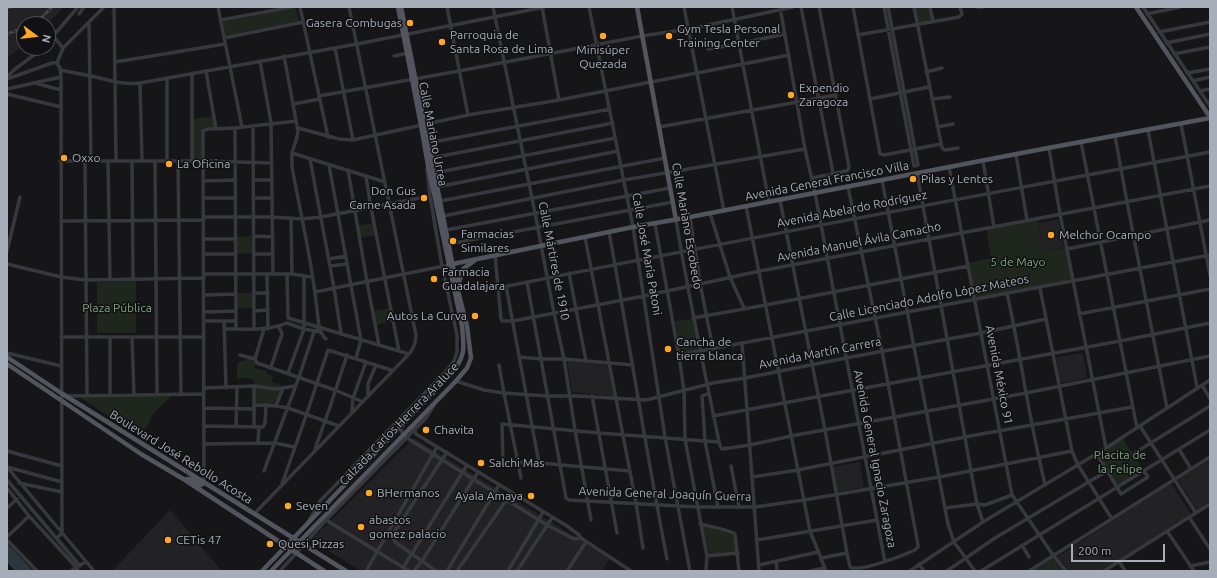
<!DOCTYPE html>
<html>
<head>
<meta charset="utf-8">
<style>
  body { margin:0 }
  #map { position:relative; width:1217px; height:578px; overflow:hidden; background:#161618; font-family:Ubuntu,sans-serif }
  canvas { display:block }
  .frame { position:absolute; inset:0; border:8px solid #a7aeb9; pointer-events:none }
  .north { position:absolute; left:16px; top:16px; width:40px; height:40px; box-sizing:border-box; background:#111113; border:1px solid #4d5055; border-radius:50%; rotate:105deg; font-size:11px; font-weight:700; line-height:16px; text-align:center; color:#a7aeb9 }
  .north::after { content:''; display:block; margin:auto; width:14px; height:18px; background:#fea728; clip-path:polygon(50% 0,100% 100%,50% 72%,0 100%) }
  .scale { position:absolute; left:1071px; top:544px; width:94px; height:18px; box-sizing:border-box; border:2px solid #a7aeb9; border-top:0; padding-left:5px; font-size:12px; line-height:14px; white-space:nowrap; color:#a7aeb9; -webkit-text-stroke:3px #111113; paint-order:stroke }
</style>
</head>
<body>
<div id="map">
<canvas width="1217" height="578"></canvas>
<div class="frame"></div>
<div class="north">N</div>
<div class="scale">200 m</div>
</div>
<script>
const c = document.querySelector('canvas').getContext('2d');
c.lineJoin = 'round';
function fill(path, color) { c.fillStyle = color; c.fill(path, 'evenodd'); }
function trace(path, color, width, dash) { c.strokeStyle = color; c.lineWidth = width; c.lineCap = dash ? 'butt' : 'round'; c.setLineDash(dash || []); c.stroke(path); }
function write(font, color, halo, rows, align = 'center') {
  c.font = font + ' Ubuntu,sans-serif'; c.lineWidth = 3; c.setLineDash([]); c.textBaseline = 'middle'; c.strokeStyle = halo; c.fillStyle = color; for (const [text, x, y, turn = 0] of rows) {
    c.save(); c.translate(x, y); c.rotate((+turn || 0) * Math.PI / 180); c.textAlign = isNaN(turn) ? turn : align; if (halo) c.strokeText(text, 0, 0); c.fillText(text, 0, 0); c.restore();
  }
}
const built = new Path2D(`
  M7 7H64L48 24H24V45L7 58Z
  M1058 219 1064 248 1043 251 1039 223Z
  M1083 353 1087 378 1060 383 1056 357Z
  M567 361 608 365 614 396 572 392Z
  M414 438 610 558 602 571H361L311 540Z
  M1210 460V502L1197 510 1178 479Z
  M860 462 864 487 837 492 833 467Z
  M1171 483 1191 514 1101 571H1069L1057 557Z
  M170 510 222 571H112Z`);
const green = new Path2D(`
  M915 7H929L932 21 918 24Z
  M296 8 299 21 225 36 223 22Z
  M213 116 215 129 204 130 202 160H193V119Z
  M1038 219 1043 251 1066 248 1073 281 974 299 968 263 991 258 986 228Z
  M373 223 376 235 359 238 357 226Z
  M251 236 252 253 237 254 236 237Z
  M136 281V333H97V282Z
  M237 293H253L254 308H237Z
  M390 308 393 321 375 325 373 311Z
  M692 319 699 351 681 354 675 321Z
  M247 357 253 360 256 363 255 368 267 371V374L273 376 272 382 279 384 281 390 275 405 255 404V385L254 380 247 378 237 379V364L240 361H245Z
  M171 396 154 413 141 437 79 397Z
  M1122 437 1144 471 1117 488 1097 454Z
  M703 525C713 529 726 529 735 535L737 553 709 555Z
  M1053 557 1064 571H1032Z`);
const water = new Path2D(`
  M7 543 33 571H15L7 562Z`);
const minor = new Path2D(`
  M114 7 116 161
  M218 7 242 127
  M300 7 328 137
  M447 7 468 115
  M493 7 535 213 554 313 564 359 575 430 591 520
  M542 7 559 100
  M589 7 633 227 665 437 690 571
  M684 7 724 211
  M732 7 769 202
  M780 7 805 149 815 193 885 562
  M801 7 833 173
  M853 7 880 154 884 155 941 144
  M884 7 914 166 918 165 888 7
  M914 7 942 148 945 150 958 148
  M930 7 933 21
  M977 7H982
  M1143 7 1210 106
  M79 14 84 7
  M1147 14 1180 7
  M221 20 292 7
  M89 22 91 161
  M354 27 372 23
  M1159 32 1210 22
  M858 35 959 17 962 14 960 7
  M54 37 63 48
  M224 38 303 22
  M751 41 785 34
  M48 42 78 7
  M1166 43 1210 34
  M335 48 353 140
  M708 49 739 44
  M1174 54 1210 47
  M284 56 298 131 297 137 292 153V167C300 211 311 257 316 301 318 312 317 332 326 339
  M394 56 409 53
  M260 61 271 123 273 274
  M115 62 225 44
  M57 63 60 68 61 77 62 533 57 538
  M57 63 63 48 104 7
  M60 70C70 72 81 74 91 76 108 80 123 85 140 83L357 44 545 7
  M206 71 216 129
  M926 72 942 68
  M1187 73 1210 69
  M7 77 14 70 43 48
  M167 78V161
  M7 79 52 63H57
  M1193 81 1210 77
  M35 83 61 90
  M140 83 142 161
  M7 89 61 77
  M1200 91 1210 89
  M7 94 61 107
  M319 96 459 71 642 36 689 29 793 7
  M870 99 929 87
  M932 99 950 97
  M293 104 320 99
  M1181 124 1210 275
  M253 126 254 329
  M659 127 836 95
  M937 127 953 124
  M235 128 236 329
  M298 128 339 139 353 140 468 115 559 100 789 55
  M1148 130 1197 387
  M1115 136 1127 202 1167 408
  M1081 142 1137 428
  M428 143 610 109
  M1049 148 1060 214 1106 448
  M292 153 385 182
  M1016 155 1027 220
  M431 158 613 123
  M310 159 334 288 341 333
  M60 161H204L272 163
  M85 161 87 395
  M108 161 110 280
  M132 161 133 279
  M155 161 157 394
  M178 161 181 395
  M192 161V73
  M983 161 994 227
  M329 165 361 340 356 358
  M949 167 1012 495 1053 555 1066 571
  M348 170 367 282 379 345
  M434 173 615 138
  M917 173 977 504 983 522
  M366 177 371 208 399 351
  M812 178 846 171 848 170 849 167 819 7
  M253 180H272
  M882 180 948 524 954 542 975 571
  M204 181 235 180
  M437 187 618 151
  M204 198H235
  M253 198H272
  M780 200 825 430 847 553 850 567C859 573 904 555 915 550L918 547V545L882 351 848 187
  M440 201 665 158
  M746 206 810 531 826 571
  M710 213 730 277 744 308
  M443 216 624 180 805 149
  M204 217H272L302 219 321 217 430 196
  M690 217 700 283 713 349
  M291 219 292 274
  M676 220C688 294 704 368 719 442L721 448 722 449 750 445 791 436 1026 393 1210 356
  M61 221 204 220
  M655 224 679 356 684 391 685 439 707 556 706 569
  M446 230 670 188
  M609 232C629 341 646 450 667 559
  M254 236 273 237
  M585 237 636 503 643 548
  M204 239H235
  M449 244 673 202
  M1067 249 1210 220
  M7 251 20 197
  M204 254H235
  M254 254H273
  M495 255 501 319 502 321H513L644 296 760 271 1210 186
  M329 259 346 256
  M7 264 61 277 86 280 204 278
  M330 266 347 264
  M569 273 586 361
  M204 274H292L312 277
  M287 274 288 318
  M267 275 268 329
  M527 282 566 498 569 500 698 507H755L804 500 939 477 1072 451
  M506 286 539 463
  M498 288C735 240 972 197 1210 152
  M1040 288 1072 451 1078 465 1112 519
  M315 292 444 266
  M254 293H268
  M1007 293C1021 356 1029 421 1045 484
  M204 295 236 294
  M254 311 268 310
  M204 312 236 311
  M1079 314 1210 289
  M288 318 409 354
  M693 318 766 305 968 266
  M204 321H236
  M224 321 226 388
  M287 323 304 329 321 332
  M224 329C246 329 267 331 287 323
  M264 329 255 359 257 363 335 390 363 402
  M61 337H204
  M132 337 134 395
  M742 343 759 571
  M7 353 61 366
  M240 355 255 359
  M679 355 1210 255
  M519 357 541 359H564L633 365
  M499 365 504 393 521 478
  M271 367 282 334 280 329 278 327
  M288 373 304 329V276
  M456 381 484 390 504 393 547 396H578L646 400 713 383 745 378 846 358 981 333 1046 319
  M1202 385 1210 399
  M204 388 254 386 275 389 296 386
  M709 393 702 396 705 441 718 507
  M110 395V337
  M66 396 204 394
  M368 396V384L376 365
  M592 396 617 533
  M254 405 276 406 288 408 339 426
  M276 406 283 388
  M204 408 254 409
  M352 411 353 398 366 362
  M713 416 1120 341 1210 323
  M204 426 263 427 265 423 266 405
  M400 426 403 435 407 438 547 525 574 539 581 538
  M413 426 416 434 567 526 579 535 581 538 631 571
  M1140 426 1196 513
  M236 427 237 388
  M254 427V386
  M258 443 259 427
  M204 444 275 443 294 447
  M315 449 330 407 347 355
  M1179 449 1191 469
  M7 451 62 466
  M447 452 393 534V538L395 542 422 561 478 472
  M1097 454 1121 494 1148 477 1144 471
  M1133 454 1210 406
  M731 466 739 507
  M7 467 94 571
  M7 467 62 482
  M264 471 299 377 314 332 320 328
  M630 471 539 463 503 462 502 424 599 433 719 442
  M752 477 798 470 965 437 1132 407
  M7 480 80 566
  M19 483 62 492
  M204 483 203 131 208 129 235 128 296 121
  M282 484 307 413 328 350 391 370
  M7 488 29 516 76 567 78 571
  M7 508 17 499
  M945 508 977 504 985 505 1012 495
  M254 514 409 354C414 348 416 343 416 335L349 7
  M1189 517 1210 549
  M326 520 409 571
  M308 522 320 501 448 369 454 361 457 352V335L442 266 430 196 427 168
  M700 524C708 526 730 530 735 534L739 571
  M1167 531 1194 571
  M7 537 29 516
  M7 540 37 571
  M757 540 877 520
  M1022 545 1029 557
  M707 556 738 553
  M821 558 847 553
  M776 561 777 571
  M1119 561 1125 571
  M919 564 924 571
  M759 565 818 552
  M1190 566 1210 562
  M403 568 467 465
  M71 571 76 567 86 562
  M280 571 326 520 426 418 434 405
  M366 571 437 447
  M414 571 422 561 436 571
  M447 571 499 485
  M457 571 507 499 511 492
  M508 571 543 512
  M517 571 552 518
  M567 571 586 542
  M810 571 825 568
  M910 571 983 522 1106 448 1210 380
  M947 571 995 538 1107 471
  M981 571 1210 430
  M1029 571 1210 457
  M1104 571 1210 504`);
const major = new Path2D(`
  M637 7 676 220
  M1136 7 1210 117
  M448 265 633 227 690 217 1032 151 1210 118
  M458 285 463 269 474 261
  M7 357 61 393 346 571
  M7 364 141 454 185 480 324 571
  M187 479H190L201 485 204 483
  M262 571 453 372C466 354 464 348 462 326L428 165 421 125 398 7
  M271 571 456 381 467 368 471 358 467 326 457 287 440 201 401 7`);
const rail = new Path2D(`
  M7 8 11 7
  M35 24 52 7
  M7 34 24 28`);
const markers = [
  [410,23,4,"#fea728"],
  [603,36,4,"#fea728"],
  [669,36,4,"#fea728"],
  [442,42,4,"#fea728"],
  [791,95,4,"#fea728"],
  [64,158,4,"#fea728"],
  [169,164,4,"#fea728"],
  [913,179,4,"#fea728"],
  [424,198,4,"#fea728"],
  [1051,235,4,"#fea728"],
  [453,241,4,"#fea728"],
  [434,279,4,"#fea728"],
  [475,316,4,"#fea728"],
  [668,349,4,"#fea728"],
  [426,430,4,"#fea728"],
  [481,463,4,"#fea728"],
  [369,493,4,"#fea728"],
  [531,496,4,"#fea728"],
  [288,506,4,"#fea728"],
  [361,527,4,"#fea728"],
  [168,540,4,"#fea728"],
  [270,544,4,"#fea728"]
];
const poiNames = [
  ["Gasera Combugas",402,23,"right"],
  ["Gym Tesla Personal",677,29],
  ["Training Center",677,43],
  ["Parroquia de",450,35],
  ["Santa Rosa de Lima",450,49],
  ["Minisúper",603,50,"center"],
  ["Quezada",603,64,"center"],
  ["Expendio",799,88],
  ["Zaragoza",799,102],
  ["Oxxo",72,158],
  ["La Oficina",177,164],
  ["Pilas y Lentes",921,179],
  ["Don Gus",416,191,"right"],
  ["Carne Asada",416,205,"right"],
  ["Farmacias",461,234],
  ["Similares",461,248],
  ["Melchor Ocampo",1059,235],
  ["Farmacia",442,272],
  ["Guadalajara",442,286],
  ["Autos La Curva",467,316,"right"],
  ["Cancha de",676,342],
  ["tierra blanca",676,356],
  ["Chavita",434,430],
  ["Salchi Mas",489,463],
  ["BHermanos",377,493],
  ["Ayala Amaya",523,496,"right"],
  ["Seven",296,506],
  ["abastos",369,520],
  ["gomez palacio",369,534],
  ["CETis 47",176,540],
  ["Quesi Pizzas",278,544]
];
const streetNames = [
  ["Calle Mariano Urrea",433,134,79],
  ["Avenida General Francisco Villa",827,181,-11],
  ["Avenida Abelardo Rodríguez",852,209,-11],
  ["Calle Mariano Escobedo",687,226,80],
  ["Avenida Manuel Ávila Camacho",859,242,-11],
  ["Calle José María Patoni",647,254,80],
  ["Calle Mártires de 1910",554,261,79],
  ["Calle Licenciado Adolfo López Mateos",929,298,-11],
  ["Avenida Martín Carrera",820,353,-11],
  ["Avenida México 91",999,375,79],
  ["Calzada Carlos Herrera Araluce",399,424,-46],
  ["Boulevard José Rebollo Acosta",181,457,32],
  ["Avenida General Ignacio Zaragoza",875,459,79],
  ["Avenida General Joaquín Guerra",665,494,2]
];
const parkNames = [
  ["5 de Mayo",1018,262],
  ["Plaza Pública",117,308],
  ["Placita de",1120,455],
  ["la Felipe",1120,469]
];
fill(built, '#222225');
fill(green, '#1e261e');
fill(water, '#2b363d');
trace(minor, '#37383d', 3.5);
trace(major, '#52555d', 4.5);
trace(rail, '#4a4c52', 2.5);
trace(rail, '#111113', 1, [3]);
for (const [x, y, r, color] of markers) { const dot = new Path2D(); dot.arc(x, y, r, 0, 2 * Math.PI); c.fillStyle = color; c.fill(dot); trace(dot, '#111113', 1.5); }
write('12px', '#a7aeb9', '#111113', poiNames, 'left');
write('12px', '#a7aeb9', '#111113', streetNames);
write('12px', '#7da57d', '#111113', parkNames);
</script>
</body>
</html>
